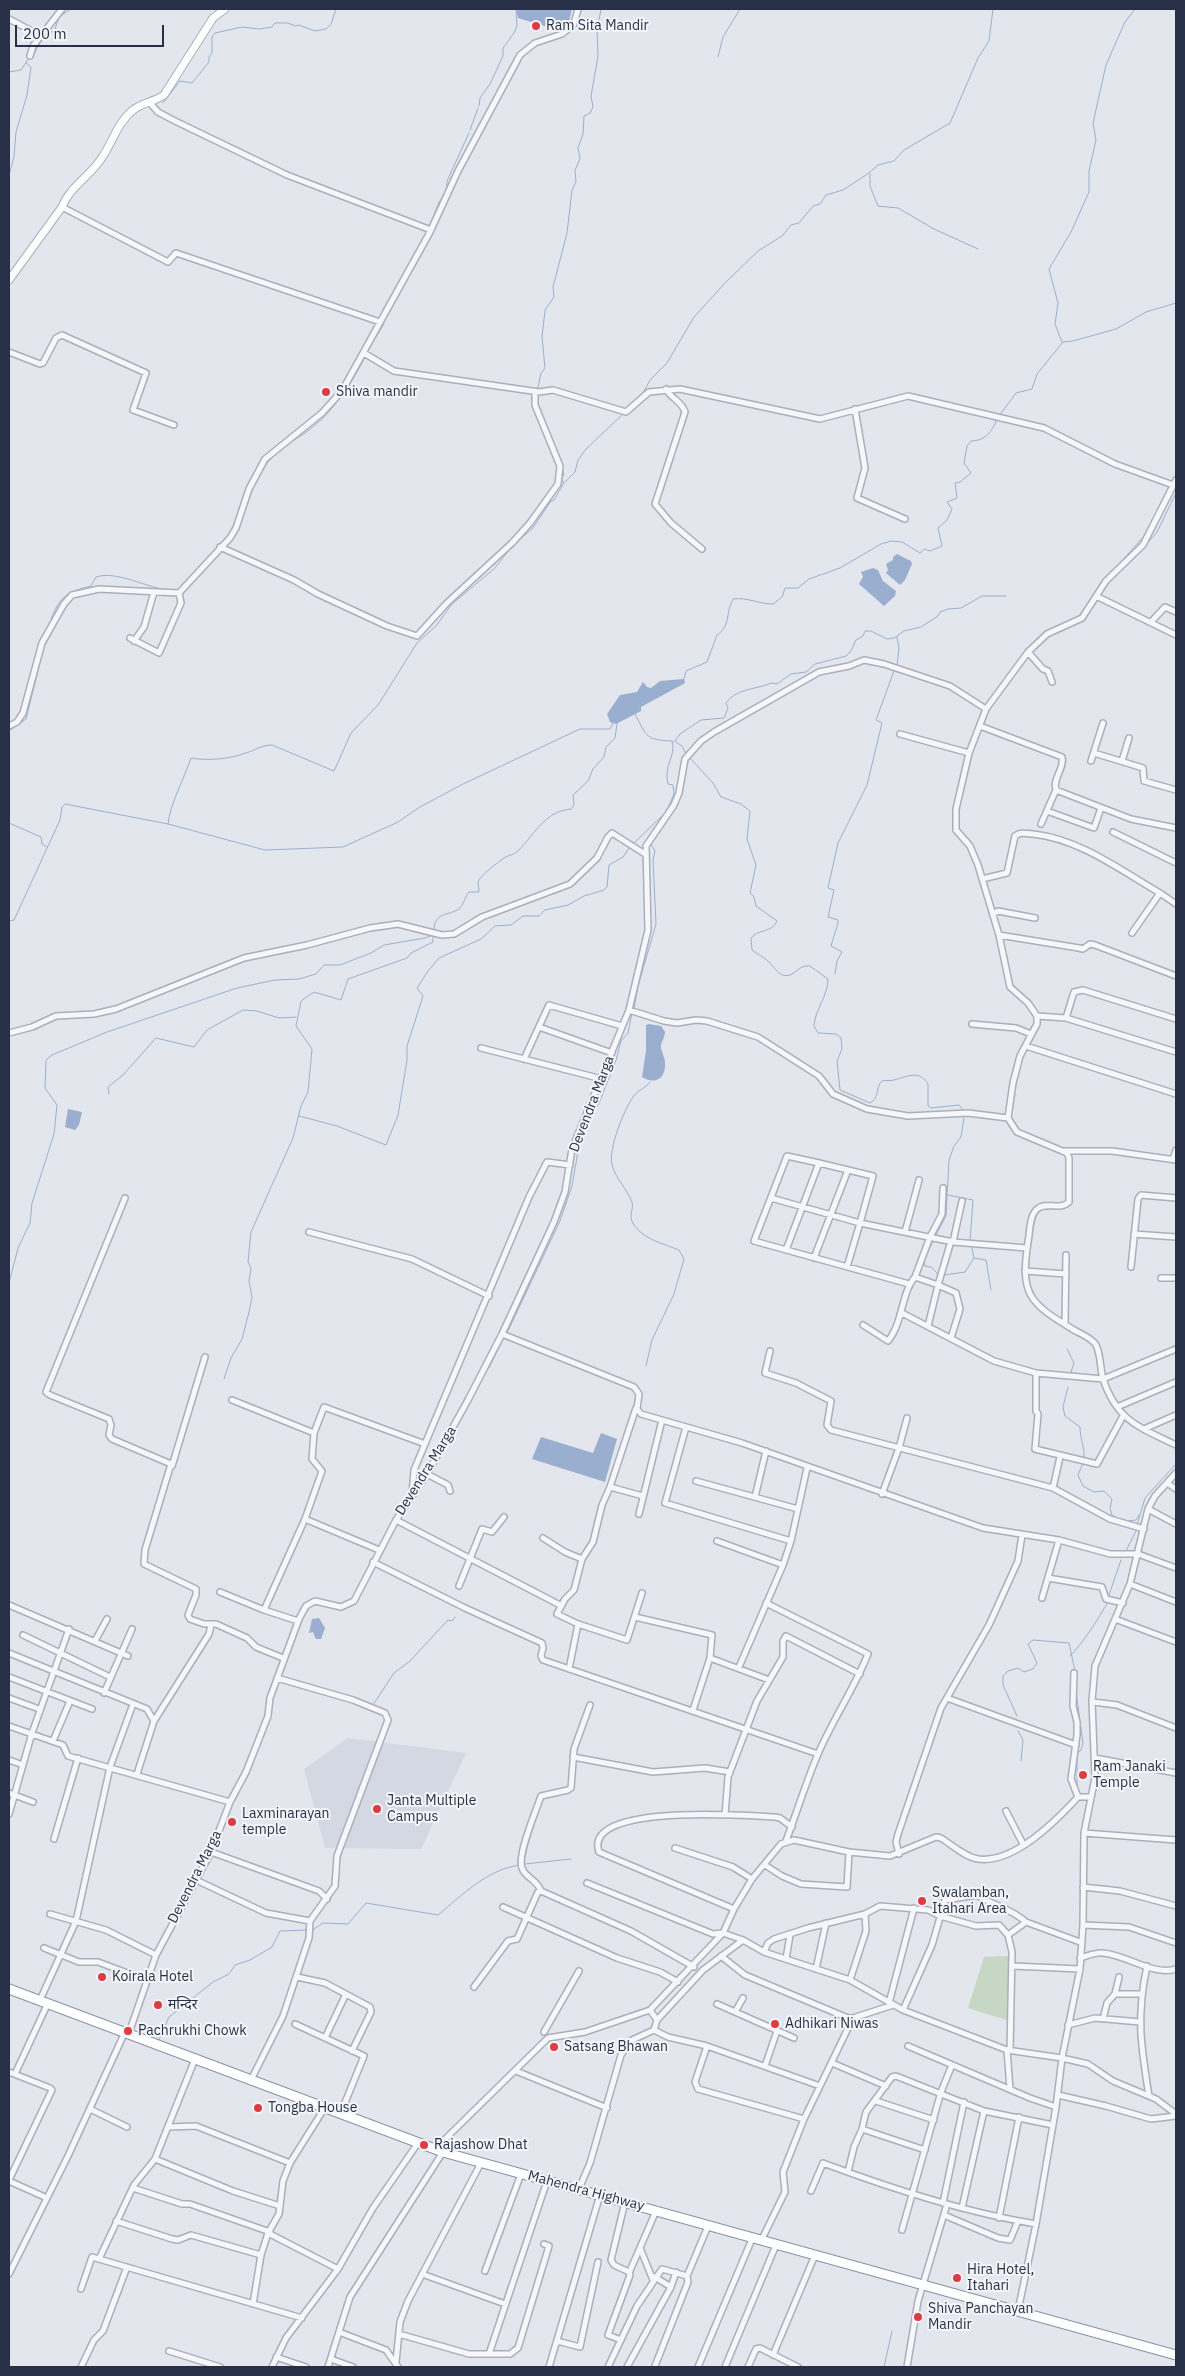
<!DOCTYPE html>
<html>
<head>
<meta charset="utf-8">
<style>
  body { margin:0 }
  #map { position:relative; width:1185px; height:2376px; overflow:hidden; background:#e3e6ec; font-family:"IBM Plex Sans",sans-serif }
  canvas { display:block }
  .frame { position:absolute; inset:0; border:10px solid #283047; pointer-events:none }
  .scale { position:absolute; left:15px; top:25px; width:149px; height:22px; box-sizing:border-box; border:2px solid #283047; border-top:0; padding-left:6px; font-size:15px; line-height:18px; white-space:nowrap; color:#283047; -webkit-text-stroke:4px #f3f5f9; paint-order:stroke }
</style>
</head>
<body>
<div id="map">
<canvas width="1185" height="2376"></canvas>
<div class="frame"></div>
<div class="scale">200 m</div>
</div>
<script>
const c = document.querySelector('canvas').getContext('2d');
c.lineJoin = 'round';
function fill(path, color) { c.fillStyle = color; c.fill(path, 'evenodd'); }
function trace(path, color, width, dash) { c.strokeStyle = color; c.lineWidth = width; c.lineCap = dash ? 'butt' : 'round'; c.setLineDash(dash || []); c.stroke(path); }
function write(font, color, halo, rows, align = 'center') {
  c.font = font + ' "IBM Plex Sans","Noto Sans Devanagari",sans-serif'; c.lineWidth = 4; c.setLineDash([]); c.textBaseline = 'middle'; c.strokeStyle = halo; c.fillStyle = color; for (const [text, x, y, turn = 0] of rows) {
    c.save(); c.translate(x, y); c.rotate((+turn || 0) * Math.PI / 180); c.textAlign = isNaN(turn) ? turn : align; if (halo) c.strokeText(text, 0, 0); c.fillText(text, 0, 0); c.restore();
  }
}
const built = new Path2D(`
  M348 1738 466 1753 421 1849 325 1848 304 1769Z`);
const green = new Path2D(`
  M1011 1956 1010 2021 968 2008 984 1957Z`);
const water = new Path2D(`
  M516 9H572L569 22 548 27 518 18Z
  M897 554 911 561 912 564 905 580 900 585 886 573 888 570 886 564 893 560V557Z
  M873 568 878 570 883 581 896 591 895 596 884 606 859 584 863 577 861 572Z
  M684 679 685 683 641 707V711L616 724 610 722 607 714 620 695 637 692 643 682 647 687 651 688 660 681Z
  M649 1024 661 1026 665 1032C665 1038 660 1043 661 1048 662 1053 665 1058 665 1063 666 1079 655 1085 642 1077L646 1051V1025Z
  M68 1109 82 1112 79 1125 75 1130 65 1127Z
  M601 1433 617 1439 605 1482 532 1459 541 1437 593 1453Z
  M319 1618 325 1628 321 1639H316L313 1632 309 1633 312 1619Z`);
const stream = new Path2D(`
  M33 56 41 41 55 29 59 17 71 9
  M718 57 723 37 740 9
  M9 72 21 70 29 58
  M163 103 180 81 192 83 209 62V57L212 53V37L215 33 242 27 259 29 272 27 275 23H288L295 26 299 25 315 31 326 29 331 24 336 9
  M479 106 480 98 490 84 503 56V48L514 33 517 26 516 9
  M470 130 478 108
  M870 174V186L878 206 898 208 934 229 978 249
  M9 175 14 157 16 132 27 95 31 67 26 63
  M429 228 439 202 446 193 447 181 469 133
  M399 282 427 231
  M390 300 397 286
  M1062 342 1055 324 1058 303 1049 269 1071 232 1089 192V171L1096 140 1093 123 1106 65 1125 22 1135 9
  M366 353 384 324
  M538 388 541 373 545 368 542 337 545 310 554 297 553 287 567 233 572 190 576 182 575 170 580 159 578 148 583 134 584 116 590 113 593 107 591 96 598 56 597 31 601 9
  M538 394V403L544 419
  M624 410 643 393 650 380 667 363 694 317 725 283 758 251 782 236 791 225 799 223 813 206 820 204 826 195 843 190 869 173 878 165 894 161 904 150 950 123 978 58 989 41 993 9
  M999 416 1016 393 1032 389 1037 374 1063 342 1073 341 1116 329 1146 312 1176 303
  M292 441C325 424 349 389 365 357
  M257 479 267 463 281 449
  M565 482 575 472 578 460 586 449 623 414
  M1163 500 1169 487
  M239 528 254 485
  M1145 546 1157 532 1176 493
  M1113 571 1145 535
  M191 577 202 566
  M51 619C60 596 67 592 91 586L96 577C116 570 147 588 168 590
  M897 665 899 648 897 637
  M684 679 686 671 707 662 717 635C731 626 725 614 733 599 748 597 758 604 773 604L782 597 785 588H798L809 579 840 568 881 544 891 541 902 542 920 553 924 549 930 551 942 546 938 528 947 520 952 509 947 502 957 498 955 483 960 482 971 473 964 463 967 446 971 441C985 441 992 432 997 419
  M635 714C647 737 646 740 672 741
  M9 731 26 719 44 647 57 623
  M674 742 680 734 701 720 724 718 728 708 726 703C735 689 757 689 772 683L777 684 791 674 806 672 815 664 846 656 851 651 856 640 863 636 865 631H871L887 639 894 638 904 631 921 627 938 616 940 612 948 609 961 608 982 596H1006
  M676 742 682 746 686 754
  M690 758 713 783 721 797 741 804 750 811 747 839 756 865 750 893 754 897 756 906 777 921C772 933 758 929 751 938L752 950C757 954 764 957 769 962 775 968 781 980 792 974 799 970 801 965 810 966L828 979C828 996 815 1009 814 1026L818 1033 836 1034 841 1038 842 1049 837 1061 840 1090 870 1103C880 1098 875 1088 882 1081 886 1080 890 1081 894 1080 906 1077 919 1069 928 1084V1106L931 1108 959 1105 965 1112
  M9 823 41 837 42 844 47 847
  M168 824C170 804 184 779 191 758 208 761 230 759 246 753 255 750 262 745 272 745L334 771 351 733 378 705 417 643 436 626 452 604 495 568 512 546 532 529 551 501 554 500 564 483 561 478 564 475 561 464
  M633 844 666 812 674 794 673 785 668 784C663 764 677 756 672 741
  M9 921 14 920 60 820 62 807 65 804 168 824 265 850 343 847 398 822 420 807 463 784 580 729H610L613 723
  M434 930C434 912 448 916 459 909 464 905 465 896 469 892H479L478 882C481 875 497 863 504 858 508 855 514 855 518 851 534 835 545 811 571 809L574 805 573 795 588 781 593 769 604 757 606 747 615 738 617 724
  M835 974 837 961 842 952 831 946 838 923V920L828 917 834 890 828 888 838 843 867 785 882 723 876 720 894 671
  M634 1009 638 986 656 924 653 860 655 851 651 844
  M109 1094 108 1087 123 1075 156 1038 194 1047 207 1030 243 1010 257 1011 279 1018 296 1017
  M299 1116 337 1126 386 1145 398 1115 407 1060V1046L423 996 417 988 428 971 439 958 481 939 495 926 511 925 523 916H539L545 910 568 905 584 896 604 890 607 887 609 865 623 857 629 848
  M948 1195 973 1200 970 1242
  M935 1237 946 1216 949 1160 954 1146 961 1137 964 1118
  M972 1248 974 1258 986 1260 991 1290
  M926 1256 933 1241
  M924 1259 925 1266 931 1267 939 1275
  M944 1275 965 1272 974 1258
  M9 1283 18 1248 30 1223 32 1203 54 1134 57 1105 45 1088 46 1060 52 1055 107 1032 237 988 275 980 299 979 309 976 316 974 324 965H340L371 953 384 945 425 938 433 935V942L411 953 407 958 348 979 341 1000 314 992 301 1001 296 1026 312 1049 308 1092 301 1106 293 1138 251 1232 248 1262 251 1268 249 1281 252 1297 249 1312 242 1339 231 1358 224 1379
  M507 1333 560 1221 572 1186 581 1134 599 1103 616 1060 621 1041 628 1033 632 1013
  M1067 1349 1074 1363 1071 1372
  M646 1366 652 1340 674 1294 684 1259 679 1250C664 1244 639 1238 632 1221 629 1215 634 1208 632 1202 627 1189 616 1179 612 1165 608 1149 624 1110 633 1097 637 1090 645 1089 650 1082
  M489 1368 504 1337
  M1068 1387 1063 1407 1065 1416 1080 1427C1080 1439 1085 1447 1084 1459
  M1083 1463 1078 1475 1083 1486 1094 1492 1104 1491 1112 1499 1110 1508 1112 1515 1119 1519
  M1127 1521 1136 1520 1139 1515
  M1137 1525 1145 1498 1176 1464
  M1126 1551 1136 1531
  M1109 1595 1121 1560
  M1070 1656C1084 1642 1098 1619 1108 1602
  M1076 1692 1083 1743 1081 1750 1077 1753V1788
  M373 1705 394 1673 410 1661 448 1620 452 1621 455 1617
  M1017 1716 1003 1685V1676L1008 1671 1018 1668 1024 1672 1033 1669 1037 1663 1028 1644 1033 1640 1069 1643 1075 1671
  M1018 1731 1023 1740 1021 1761
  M525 1864 571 1859
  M311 1931 323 1923 348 1924 366 1903 438 1915C462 1895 489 1868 521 1865
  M158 2042 169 2017 213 1982 229 1974 235 1965 250 1960 272 1947 280 1931 307 1930
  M884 2367 892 2331`);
const street = new Path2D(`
  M9 19 41 36
  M30 56 33 46 62 9
  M150 103 158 112 175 121 287 175 431 230
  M62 207 168 262 176 253 380 322
  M9 352 40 364 43 363 56 338 62 335 146 373 133 410 174 425
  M364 353 394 371 539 392 553 390 626 412 649 392 680 389 820 419 908 396 1044 428 1115 464 1173 485
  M666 389C671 399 682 401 685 412L655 504 671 523 702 549
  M855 409 865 468 857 498 905 519
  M1176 480 1143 545 1106 581 1082 618 1047 634 1028 652 986 709 969 753 956 809V830L970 846 978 865 999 935 1010 987 1028 1003 1037 1016V1024L1020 1056 1013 1083 1008 1118 1017 1132 1067 1153 1069 1158V1202C1060 1211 1046 1201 1037 1209 1029 1216 1030 1233 1028 1242 1020 1295 1029 1303 1074 1330 1081 1334 1092 1338 1096 1345 1101 1355 1100 1368 1103 1379 1117 1421 1139 1427 1176 1445
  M220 547 294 580 318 594 387 626 417 636 447 603 512 543 530 523 558 484 560 466 535 405V391
  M1096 596 1176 635
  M1151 622 1165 607 1176 612
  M130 638 159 653 181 603 179 593
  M134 641 144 627 154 592
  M1028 652 1043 669 1048 671 1052 682
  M9 726 17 722 23 713 42 643 64 604 72 595 99 589 179 593 230 538 236 528 249 489 265 459 322 413 342 391 430 232 458 171 520 55 535 43 562 34 574 24 578 9
  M980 726 1062 757C1065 768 1052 779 1056 790
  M900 734 969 753
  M1094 753 1143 768 1144 781 1176 790
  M1091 761 1103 723
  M1122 761 1129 738
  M1047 811 1094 828 1101 808
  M1041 824 1056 790 1131 819 1176 828
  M1113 832 1176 863
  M982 879 1007 873 1015 836C1021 831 1026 834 1033 834 1080 839 1120 870 1160 893
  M993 914 998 911 1035 918
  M1132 933 1160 893 1176 904
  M999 935 1079 948 1083 949 1090 944 1095 945 1176 976
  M629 1010 664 1021 677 1023 696 1020 707 1021 758 1037 819 1076 833 1094 867 1109 908 1116 968 1113 1008 1118
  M1037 1016 1066 1018 1176 1052
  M1066 1018 1074 992 1083 990 1176 1019
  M972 1024 1016 1028 1031 1034
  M539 1027 612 1053
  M9 1033 32 1027 56 1016 94 1014 116 1009 244 958 307 945 370 928 398 924 442 935 454 934 482 917 570 884 597 858 608 837 612 833 645 854
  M1026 1046 1176 1094
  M481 1048 602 1079
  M524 1059 549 1005 622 1026
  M1064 1151H1112L1176 1160
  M1173 1159 1176 1150
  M125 1198 46 1392 50 1395 109 1419 111 1425 109 1435 112 1439 171 1464 145 1550 144 1564 196 1589V1595L188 1615 190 1619 204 1624H216L247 1638 256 1647 283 1658
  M771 1198 860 1223 873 1176 819 1163
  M309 1232 412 1259 489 1296
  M905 1232 919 1180
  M1134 1234 1176 1237
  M951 1241 938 1285 956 1293 960 1309 951 1338
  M953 1242 962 1201
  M786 1250 819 1163 787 1156 754 1241 909 1284
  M814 1258 848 1170
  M847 1267 860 1223 953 1242 1027 1248
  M1131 1267 1138 1199 1141 1195 1176 1198
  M1025 1271 1066 1274
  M915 1277 930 1237 942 1214 943 1188
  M1161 1278H1176
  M902 1313 994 1361 1036 1373 1103 1379 1176 1349
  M1065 1324 1066 1255
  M863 1325 888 1341C903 1323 901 1293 915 1277L938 1285 928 1326
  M502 1334 634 1387 639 1394 637 1409 641 1414 742 1443 983 1528 1059 1540 1110 1554H1138L1176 1568
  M770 1351 765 1373 796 1383 831 1401 827 1425 831 1430 1053 1488 1110 1519 1144 1529
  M1036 1373V1411L1038 1414 1035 1449 1097 1464 1123 1416
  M232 1400 314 1433
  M1117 1407 1176 1382
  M636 1408 610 1487 602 1505 593 1542 582 1559 574 1590 565 1599 557 1614 578 1624 627 1640 642 1593
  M686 1427 665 1503 791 1541
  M1144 1429 1176 1415
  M172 1466 205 1357
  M427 1474 448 1485 450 1491
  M696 1481 798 1509
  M1167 1483 1176 1489
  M610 1487 643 1496
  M1053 1488 1060 1457
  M882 1494 899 1448 907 1418
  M412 1495 414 1470 529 1197 547 1162 570 1165
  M755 1497 766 1451
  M1148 1509 1176 1524
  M639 1514 662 1420
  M305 1519 322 1471 312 1459 314 1433 324 1407 425 1444
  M396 1520 560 1605
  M543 1538 565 1552 582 1559
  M717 1541 783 1565
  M373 1562 465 1608 542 1643 543 1648 541 1656 543 1660 818 1754
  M1048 1578 1102 1587 1106 1599 1123 1603
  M1130 1584 1176 1602
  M459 1586 482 1529 492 1532 504 1517
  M220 1592 264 1610
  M1042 1598 1059 1540
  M766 1603 868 1654C854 1689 833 1719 818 1754 806 1782 797 1812 786 1841
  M9 1605 128 1656
  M635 1617 712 1635 710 1658 693 1710
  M1115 1619 1176 1642
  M298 1621 264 1610 305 1519 379 1550
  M23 1635 110 1677
  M95 1641 107 1619
  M9 1653 147 1709 154 1721
  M710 1658 769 1680
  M739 1667 783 1565 791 1541 807 1468
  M569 1669 578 1624
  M1074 1673 1073 1706 1077 1722V1735L1071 1779 1078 1797
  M9 1677 92 1709
  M104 1693 132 1629
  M9 1698 39 1709
  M947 1698 1076 1745
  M1093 1702 1117 1705 1176 1728
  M9 1726 63 1745 68 1756 230 1802
  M53 1741 70 1701
  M573 1757 653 1772 705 1768 730 1772
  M1095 1758 1176 1773
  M9 1760 23 1765
  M137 1774 154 1721 209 1634 211 1625
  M9 1793 33 1802
  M1006 1811 1023 1844
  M9 1814 32 1733 69 1629
  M725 1815 728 1777 757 1701 783 1657V1641L786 1636 860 1674
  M1084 1833 1176 1840
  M54 1839 78 1758
  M675 1848 733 1867 752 1879
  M211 1852 319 1891 327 1899
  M899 1854 896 1842 898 1834 941 1708 989 1625 1018 1561 1022 1535
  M765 1865 782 1876 801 1884 847 1887 849 1852
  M196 1880 266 1913 310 1921
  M587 1883 713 1934 723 1933 743 1940 764 1952 850 1980 903 2010 1007 2050 1062 2058 1088 2064 1113 2081 1156 2099 1176 2114
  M1083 1887 1120 1891 1176 1906
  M541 1891C537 1879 525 1878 522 1868 517 1855 536 1811 541 1796L568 1790 571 1788 574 1749 590 1705
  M503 1907 617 1958 660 1972 678 1982
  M734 1909 599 1852C582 1802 750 1816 775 1817L780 1818 792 1827
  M50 1914 106 1930 156 1955
  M1083 1925 1129 1927 1176 1943
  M1008 1935 1026 1922 1080 1942
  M44 1948 79 1962H98L146 1980
  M764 1952 768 1943 774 1939 808 1928 865 1914 880 1906 928 1910 940 1916 976 1926 999 1925 1008 1935 1012 1952 1010 2051
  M721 1956 745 1975 848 2018H853L893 2005
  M1080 1958C1087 1956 1096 1952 1103 1953 1127 1955 1153 1976 1176 1969
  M786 1959 790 1935
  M1013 1966 1080 1969
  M1147 1966C1136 2017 1141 2046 1149 2096
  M816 1969 826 1923
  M297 1977 325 1983 370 2007 371 2012 352 2051
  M850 1980 866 1931 865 1914
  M474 1987 508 1941 517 1939 538 1892 541 1891 631 1931 694 1967
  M1115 1994H1141
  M40 2000 76 1921 110 1767 133 1704
  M889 2003 914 1908
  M717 2004 794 2038
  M903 2010 932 1945 945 1900 977 1895C992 1905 1012 1909 1026 1922
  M735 2012 743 1998
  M1103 2019 1107 2003 1115 1994 1119 1977
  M657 2020 703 1970 743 1940
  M295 2024 364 2056 340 2115
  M1068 2025 1095 2018 1140 2022
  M654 2030 668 2037 707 2046 820 2086
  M544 2032 579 1971
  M129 2033 156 1955 211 1852 230 1802 246 1772 268 1716 270 1698 299 1619 306 1606 315 1601 341 1607 354 1601 396 1520 427 1474 468 1400 502 1334 554 1222 565 1192 572 1149 629 1010 648 930 646 846 674 805 679 793 685 759 701 741 714 732 819 672 849 666 864 660 884 664 950 686 986 709
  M325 2038 346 1994
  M707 2046 695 2082 698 2089 804 2119
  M908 2046 1030 2098 1056 2107
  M1007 2050 1010 2089
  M832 2063 886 2086
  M765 2066 777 2031
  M516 2071 607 2108
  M9 2072 50 2088 52 2090 9 2180
  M15 2074 48 2003
  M251 2080 283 2016 309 1938 310 1921 335 1886 337 1856 388 1720 385 1713 353 1700 277 1678
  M1058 2095 1106 2106 1151 2119 1176 2116
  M876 2101 934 2120
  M90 2109 127 2127
  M168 2127 196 2126 290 2163
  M862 2129 925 2150
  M435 2149 548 2038 585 2032 650 2010 723 1933 734 1909 752 1879 781 1844 794 1840 849 1852 890 1856 936 1837 941 1838C952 1845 965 1857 978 1859 1014 1864 1056 1821 1078 1797H1090
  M155 2159 233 2191 280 2206
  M848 2172 854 2147 862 2129 866 2112 892 2077 896 2076 984 2111 1053 2125
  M9 2181 47 2198
  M133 2188 182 2204H190L270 2232
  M579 2189 590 2163 621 2055 632 2040 654 2030 657 2020 650 2010
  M811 2191 823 2163C892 2189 963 2212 1036 2224
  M943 2203 964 2102
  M962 2208 984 2111
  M944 2215 998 2238 1010 2240 1018 2221
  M999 2218 1019 2117
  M116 2221 172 2239 178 2240 191 2235 261 2255
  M902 2230 941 2092 952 2065
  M268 2233 338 2269
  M761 2241 785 2192 783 2172 804 2119 853 2018
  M640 2248 653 2280
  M99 2259 134 2185 155 2159 195 2059
  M485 2271 521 2174
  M629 2273 656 2211
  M9 2274 68 2156 125 2032
  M422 2274 505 2304
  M655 2277 671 2287
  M81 2289 92 2257 302 2318
  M253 2304 261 2255 268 2233 279 2214 283 2181 290 2163 324 2109
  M1018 2311 1036 2224 1056 2107 1062 2058 1080 1969 1083 1925 1084 1833 1095 1778 1092 1701 1095 1666 1130 1584 1148 1509 1155 1496 1176 1473
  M339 2332 386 2350 398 2367
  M399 2334 469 2354H489L547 2181
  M621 2340 608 2335 630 2275 629 2272 614 2265 611 2260 625 2202
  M557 2341 580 2347 598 2262
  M169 2351 220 2367
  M489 2354H510L518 2348 549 2246 544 2244
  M773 2355 815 2255
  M276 2357 306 2367
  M331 2359 353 2367
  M396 2362 400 2322 408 2301 481 2163
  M655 2366 688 2282 687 2276 708 2226
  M81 2367 94 2340 103 2331 127 2267
  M272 2367 286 2338 338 2269 373 2208 418 2143
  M328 2367 350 2297 443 2152
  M549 2367 600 2195
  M608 2367 637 2306 662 2269 687 2276
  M627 2367 671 2287 676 2272
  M698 2367 752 2239
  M725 2367 776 2245
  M748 2367 756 2349 760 2348 798 2367
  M907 2367 918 2301 947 2204`);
const secondary = new Path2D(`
  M9 280 62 207C70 186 92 175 103 156 113 141 118 122 133 110 141 103 154 102 164 95L213 18 225 9`);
const highway = new Path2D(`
  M9 1989 443 2152 1176 2355`);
const markers = [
  [536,26,5,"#de3b43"],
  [326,392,5,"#de3b43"],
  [1083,1775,5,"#de3b43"],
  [377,1809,5,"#de3b43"],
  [232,1822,5,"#de3b43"],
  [922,1901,5,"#de3b43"],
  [102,1977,5,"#de3b43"],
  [158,2005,5,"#de3b43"],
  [775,2024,5,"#de3b43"],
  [128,2031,5,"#de3b43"],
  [554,2047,5,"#de3b43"],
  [258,2108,5,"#de3b43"],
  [424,2145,5,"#de3b43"],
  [957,2278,5,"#de3b43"],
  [918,2317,5,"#de3b43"]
];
const poiNames = [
  ["Ram Sita Mandir",546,26],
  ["Shiva mandir",336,392],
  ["Ram Janaki",1093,1767],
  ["Temple",1093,1783],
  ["Janta Multiple",387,1801],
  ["Campus",387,1817],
  ["Laxminarayan",242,1814],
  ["temple",242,1830],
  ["Swalamban,",932,1893],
  ["Itahari Area",932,1909],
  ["Koirala Hotel",112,1977],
  ["मन्दिर",168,2005],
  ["Adhikari Niwas",785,2024],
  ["Pachrukhi Chowk",138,2031],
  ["Satsang Bhawan",564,2047],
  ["Tongba House",268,2108],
  ["Rajashow Dhat",434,2145],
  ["Hira Hotel,",967,2270],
  ["Itahari",967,2286],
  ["Shiva Panchayan",928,2309],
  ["Mandir",928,2325]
];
const streetNames = [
  ["Devendra Marga",592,1104,-69],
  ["Devendra Marga",426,1471,-58],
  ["Devendra Marga",195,1877,-63],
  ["Mahendra Highway",586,2191,15]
];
fill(built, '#d4d8e2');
fill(green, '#c6d7c3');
fill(water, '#9aafd0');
trace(stream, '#9aafd0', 1);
trace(street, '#abafba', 8);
trace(secondary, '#abafba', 9);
trace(highway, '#8891a5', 11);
trace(street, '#f6f7fa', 5);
trace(secondary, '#fff', 7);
trace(highway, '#fff', 9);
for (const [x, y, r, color] of markers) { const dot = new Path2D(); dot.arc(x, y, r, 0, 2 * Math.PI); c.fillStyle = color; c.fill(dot); trace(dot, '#f3f5f9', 2); }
write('14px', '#283047', '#f3f5f9', poiNames, 'left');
write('14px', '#283047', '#f3f5f9', streetNames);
</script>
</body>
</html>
